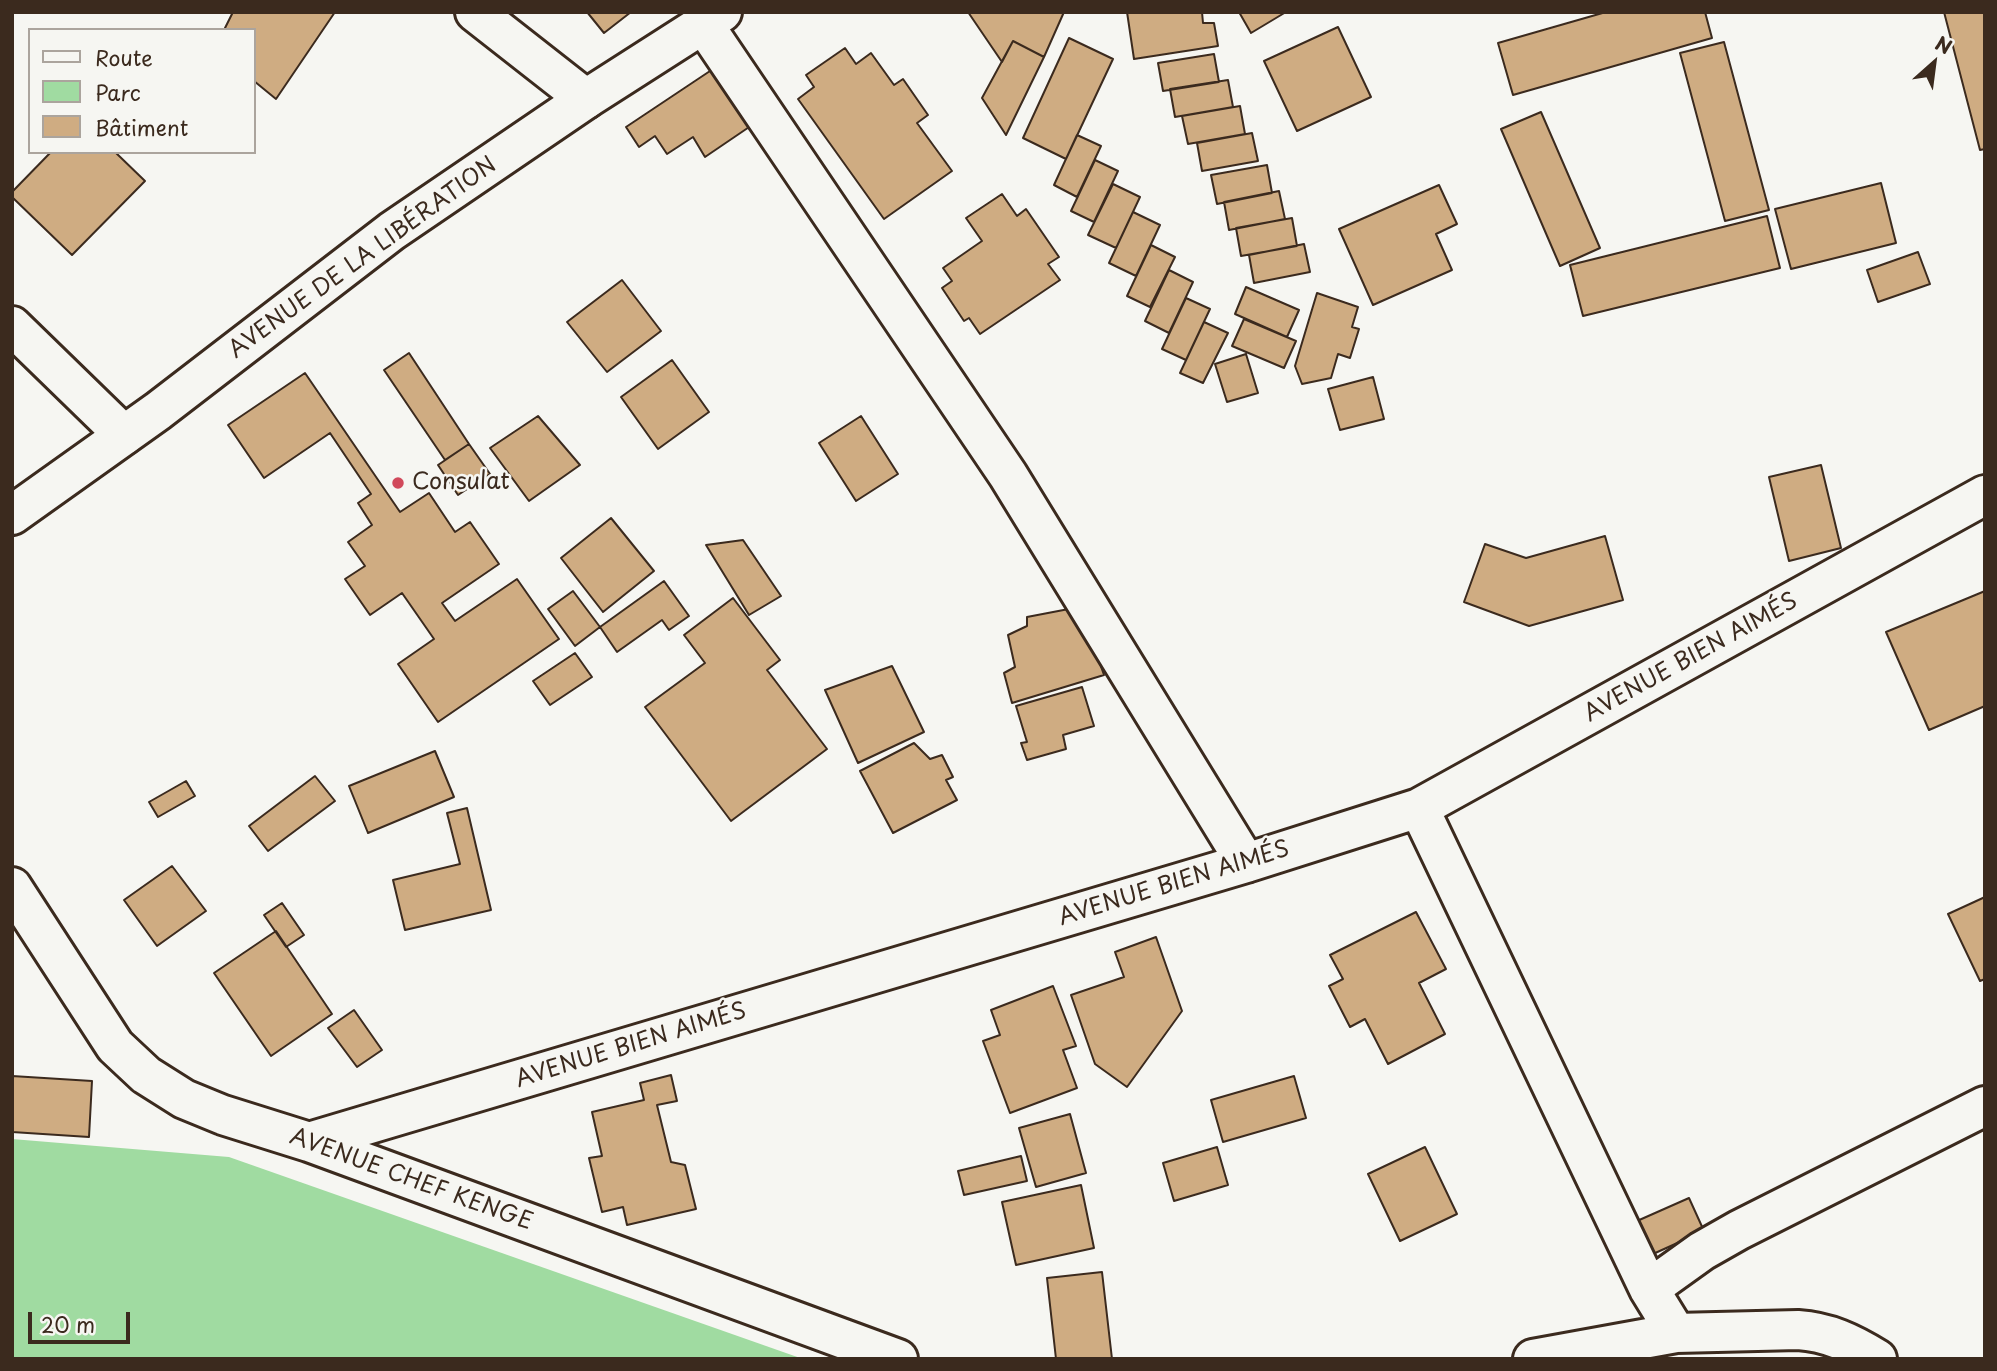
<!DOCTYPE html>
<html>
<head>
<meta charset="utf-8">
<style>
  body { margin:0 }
  #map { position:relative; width:1997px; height:1371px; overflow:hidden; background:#f6f6f2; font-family:"Playpen Sans",sans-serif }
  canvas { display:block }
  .frame { position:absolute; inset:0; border:14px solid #3b2a1e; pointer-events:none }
  .legend { position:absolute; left:28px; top:28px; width:228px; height:126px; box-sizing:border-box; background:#f6f6f2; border:2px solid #aba49d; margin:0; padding:9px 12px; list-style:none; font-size:21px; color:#3b2a1e }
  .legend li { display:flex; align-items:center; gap:14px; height:35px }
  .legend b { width:35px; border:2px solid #aba49d }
  .north { position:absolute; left:1899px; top:28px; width:70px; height:70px; -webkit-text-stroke:5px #f6f6f2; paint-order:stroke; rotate:28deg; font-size:19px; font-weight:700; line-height:28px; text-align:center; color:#3b2a1e }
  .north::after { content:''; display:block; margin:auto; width:24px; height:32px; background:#3b2a1e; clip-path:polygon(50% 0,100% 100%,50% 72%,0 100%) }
  .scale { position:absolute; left:28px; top:1312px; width:102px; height:32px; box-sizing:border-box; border:4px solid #3b2a1e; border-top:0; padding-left:9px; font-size:21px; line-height:24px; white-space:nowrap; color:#3b2a1e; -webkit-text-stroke:5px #f6f6f2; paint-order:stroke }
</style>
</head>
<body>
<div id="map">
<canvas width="1997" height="1371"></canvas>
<div class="frame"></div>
<ul class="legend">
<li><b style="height:9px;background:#f6f6f2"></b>Route</li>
<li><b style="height:19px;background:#a0dba1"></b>Parc</li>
<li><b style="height:19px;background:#cfac82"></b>Bâtiment</li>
</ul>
<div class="north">N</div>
<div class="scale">20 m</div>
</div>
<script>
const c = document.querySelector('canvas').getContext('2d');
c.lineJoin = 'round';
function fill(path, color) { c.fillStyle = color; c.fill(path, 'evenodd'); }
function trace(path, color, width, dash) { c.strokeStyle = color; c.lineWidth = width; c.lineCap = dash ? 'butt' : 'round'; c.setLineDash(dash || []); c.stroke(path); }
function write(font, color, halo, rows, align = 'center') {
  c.font = font + ' "Playpen Sans",sans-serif'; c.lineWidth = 5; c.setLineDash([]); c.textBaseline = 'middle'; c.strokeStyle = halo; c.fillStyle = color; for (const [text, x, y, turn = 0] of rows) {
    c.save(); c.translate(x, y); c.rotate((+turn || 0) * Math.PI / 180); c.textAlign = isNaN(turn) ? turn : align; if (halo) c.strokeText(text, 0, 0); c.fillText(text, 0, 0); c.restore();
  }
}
const green = new Path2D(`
  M12 1139 229 1157 803 1359H12Z`);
const building = new Path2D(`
  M233 12H335L276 99 254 81V30H224Z
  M587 12H631L604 33Z
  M968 12H1064L1044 57 1013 41 1002 62Z
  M1127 12H1202L1203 23H1214L1218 46 1134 59Z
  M1239 12H1286L1251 33Z
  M1606 12H1705L1712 38 1513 95 1498 43Z
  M1944 12H1985V149L1980 150Z
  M1338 27 1371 97 1297 131 1264 61Z
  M1069 38 1113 59 1066 159 1023 138Z
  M1013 41 1044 57 1006 135 982 98Z
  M1724 42 1769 210 1725 221 1680 53Z
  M845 48 856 64 871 53 894 85 903 79 928 115 917 123 952 171 884 219 798 99 814 87 806 75Z
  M1214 54 1219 82 1163 91 1158 63Z
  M719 65 758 121 705 157 693 137 667 154 655 136 639 147 626 127Z
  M1228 80 1233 107 1175 117 1170 89Z
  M1240 106 1245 134 1188 144 1182 116Z
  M1541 112 1600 248 1560 266 1501 129Z
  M1252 133 1258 161 1202 171 1197 143Z
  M1077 135 1101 146 1077 197 1054 185Z
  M51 152H115L145 181 72 255 12 197V192Z
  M1095 160 1118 171 1094 222 1071 211Z
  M1267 165 1272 193 1217 204 1211 175Z
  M1881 183 1896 243 1791 269 1775 209Z
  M1113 184 1140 197 1116 248 1088 235Z
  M1439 185 1457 224 1436 234 1452 270 1373 305 1339 229Z
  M1279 191 1285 219 1229 230 1224 202Z
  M1002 194 1017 216 1026 209 1059 257 1048 264 1060 280 980 334 969 318 964 321 942 288 952 281 943 268 982 241 966 218Z
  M1133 212 1160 225 1136 276 1109 263Z
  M1767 216 1780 268 1583 316 1570 265Z
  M1292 218 1297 246 1241 256 1236 228Z
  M1304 244 1310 272 1254 283 1249 255Z
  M1151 245 1175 257 1150 307 1127 296Z
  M1918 252 1930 284 1878 302 1867 270Z
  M1169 270 1193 282 1169 333 1145 321Z
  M622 280 661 331 607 372 567 322Z
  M1246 287 1299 310 1287 337 1235 314Z
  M1317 293 1358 307 1352 327 1359 329 1350 358 1338 354 1331 378 1302 384 1295 366Z
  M1186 298 1210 309 1186 360 1162 349Z
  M1244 319 1296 341 1284 368 1232 346Z
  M1204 322 1228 333 1203 383 1180 373Z
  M409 353 469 444 445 460 384 370Z
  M1246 354 1258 393 1227 402 1215 364Z
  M672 360 709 412 658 449 621 397Z
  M305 373 400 512 429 493 455 532 470 522 499 564 442 603 455 621 517 579 559 639 438 722 398 664 434 639 402 593 370 615 345 579 365 566 348 542 372 525 358 503 371 494 330 433 264 478 228 425Z
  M1373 377 1384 419 1340 430 1328 389Z
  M538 416 580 465 529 501 490 448Z
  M861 416 898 474 856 501 819 443Z
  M469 444 490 474 458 495 438 465Z
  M1821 465 1841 548 1789 561 1769 477Z
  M611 518 654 571 603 612 561 558Z
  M1605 536 1623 600 1529 626 1464 602 1485 544 1526 558Z
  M743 540 781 596 749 615 706 545Z
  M664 581 689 616 669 630 662 620 617 652 600 627Z
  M573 591 600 627 575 646 548 609Z
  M1985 591V706L1929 730 1886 632Z
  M733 598 780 660 767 670 827 749 731 821 645 707 705 663 684 635Z
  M1074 608 1084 636 1090 634 1104 675 1012 703 1004 673 1015 667 1008 635 1027 626V617Z
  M575 653 592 677 550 705 533 681Z
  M892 666 924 732 858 763 825 690Z
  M1082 687 1094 726 1063 735 1066 749 1027 760 1021 743 1027 742 1016 706Z
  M914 743 930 759 942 755 953 777 946 780 957 800 893 833 860 771Z
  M435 751 454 797 368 833 349 786Z
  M315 776 335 801 268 851 249 826Z
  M186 781 195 796 158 817 149 802Z
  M467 808 491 910 405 930 393 880 460 864 447 813Z
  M172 866 206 911 157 946 124 900Z
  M1985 897V979L1980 981 1948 914Z
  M282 903 304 935 286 947 264 915Z
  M1416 912 1446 969 1419 983 1445 1034 1388 1064 1365 1019 1350 1027 1329 986 1343 979 1330 955Z
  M276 931 332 1014 271 1056 214 973Z
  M1156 937 1182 1011 1127 1087 1095 1064 1071 995 1124 977 1115 952Z
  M1053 986 1076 1046 1063 1050 1077 1088 1010 1113 983 1041 1000 1035 991 1010Z
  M354 1010 382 1050 357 1067 328 1028Z
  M671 1075 677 1101 657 1105 671 1162 685 1165 696 1209 627 1225 623 1207 602 1212 589 1158 602 1156 592 1112 644 1100 640 1083Z
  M12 1076 92 1081 89 1137 12 1132Z
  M1294 1076 1306 1118 1223 1142 1211 1100Z
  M1070 1114 1086 1173 1036 1187 1019 1128Z
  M1217 1147 1228 1185 1174 1201 1163 1163Z
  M1425 1147 1457 1214 1400 1241 1368 1174Z
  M1021 1156 1027 1181 964 1195 958 1171Z
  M1081 1185 1094 1248 1016 1265 1002 1202Z
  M1689 1198 1704 1231 1653 1254 1637 1221Z
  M1102 1272 1112 1359H1056L1047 1278Z`);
const minor = new Path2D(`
  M475 12 586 99
  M704 25 1008 475 1246 863
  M12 326 124 435
  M1419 808 1649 1289 1676 1333
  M12 887 115 1046 146 1075 184 1099 223 1115 309 1142 898 1359
  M309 1142 1246 863 1419 808 1985 495
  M1649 1289 1702 1251 1739 1230 1985 1106
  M1533 1359 1676 1333 1798 1330C1828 1332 1851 1343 1877 1359`);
const tertiary = new Path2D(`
  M12 515 158 411 392 231 586 99 722 12`);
const markers = [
  [398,483,7,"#d1495b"]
];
const streetNames = [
  ["AVENUE DE LA LIBÉRATION",363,258,-36],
  ["AVENUE BIEN AIMÉS",1691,658,-29],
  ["AVENUE BIEN AIMÉS",1174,884,-17],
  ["AVENUE BIEN AIMÉS",631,1046,-17],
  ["AVENUE CHEF KENGE",411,1180,20]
];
const poiNames = [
  ["Consulat",412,483]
];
fill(green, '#a0dba1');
fill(building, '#cfac82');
trace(building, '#3b2a1e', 2);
trace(minor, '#3b2a1e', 44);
trace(tertiary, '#3b2a1e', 44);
trace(minor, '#f6f6f2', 38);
trace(tertiary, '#f6f6f2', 38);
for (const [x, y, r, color] of markers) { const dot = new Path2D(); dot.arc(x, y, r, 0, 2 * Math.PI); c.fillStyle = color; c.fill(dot); trace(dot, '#f6f6f2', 2.5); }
write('23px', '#3b2a1e', '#f6f6f2', streetNames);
write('23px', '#3b2a1e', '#f6f6f2', poiNames, 'left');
</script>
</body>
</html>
